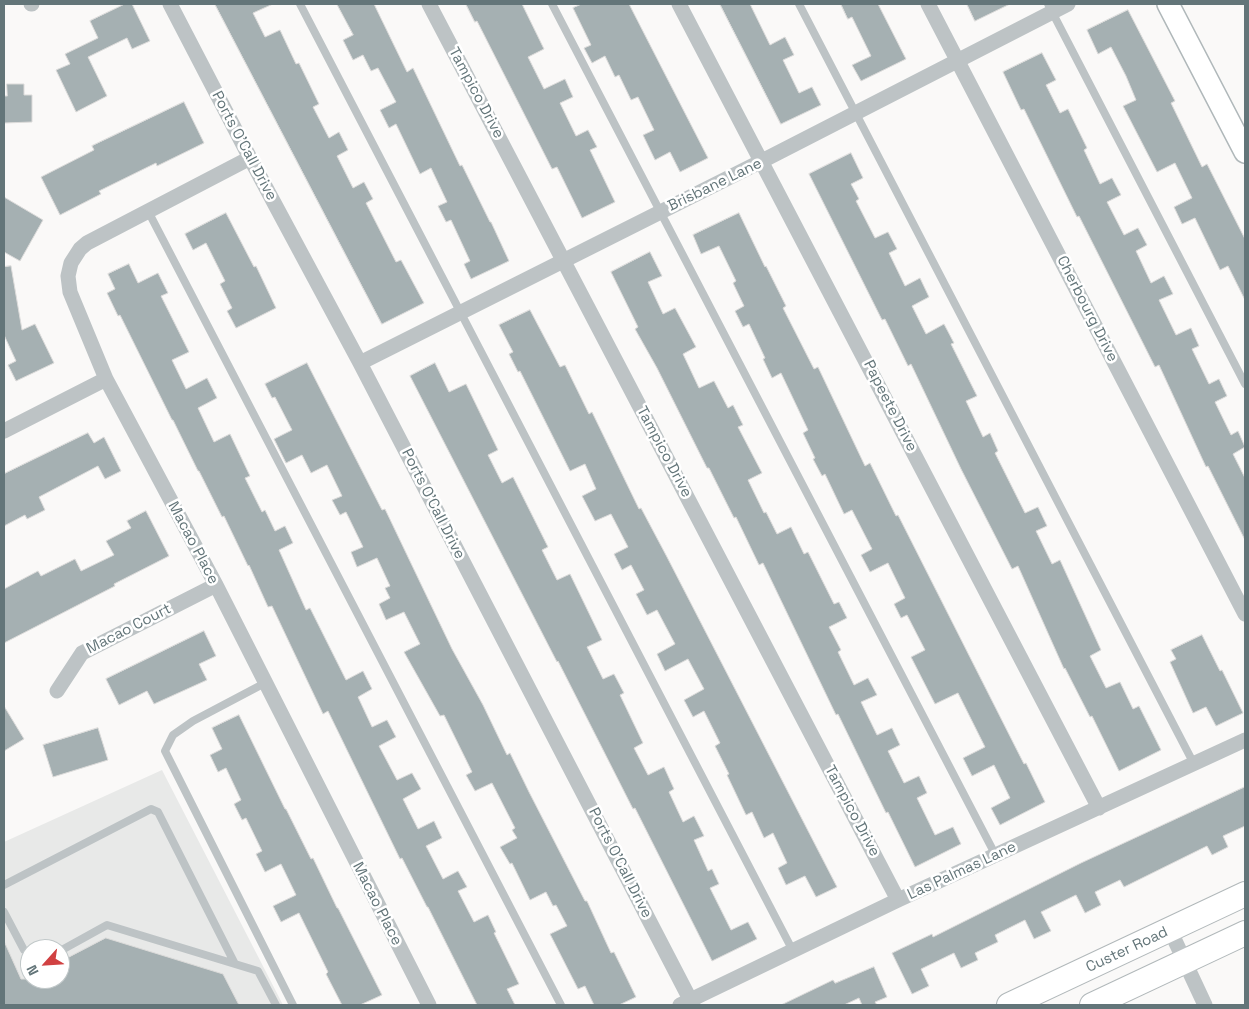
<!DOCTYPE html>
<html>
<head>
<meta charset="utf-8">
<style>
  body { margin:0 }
  #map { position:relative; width:1249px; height:1009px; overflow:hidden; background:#faf9f8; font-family:"Space Grotesk",sans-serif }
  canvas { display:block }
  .frame { position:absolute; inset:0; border:5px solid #637579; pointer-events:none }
  .north { position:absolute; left:20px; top:939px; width:50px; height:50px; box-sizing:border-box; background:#fff; border:1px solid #c1c8c9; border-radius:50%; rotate:244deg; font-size:14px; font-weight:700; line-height:20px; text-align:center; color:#637579 }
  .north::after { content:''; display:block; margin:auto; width:18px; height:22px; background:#d14142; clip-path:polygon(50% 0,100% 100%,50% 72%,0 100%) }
</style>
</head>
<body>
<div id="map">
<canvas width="1249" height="1009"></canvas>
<div class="frame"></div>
<div class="north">N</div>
</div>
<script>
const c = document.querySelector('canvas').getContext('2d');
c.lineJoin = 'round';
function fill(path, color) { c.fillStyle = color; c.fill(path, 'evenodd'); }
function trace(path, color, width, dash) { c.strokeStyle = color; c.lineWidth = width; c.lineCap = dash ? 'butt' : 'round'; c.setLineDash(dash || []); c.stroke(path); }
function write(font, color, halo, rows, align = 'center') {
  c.font = font + ' "Space Grotesk",sans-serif'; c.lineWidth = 5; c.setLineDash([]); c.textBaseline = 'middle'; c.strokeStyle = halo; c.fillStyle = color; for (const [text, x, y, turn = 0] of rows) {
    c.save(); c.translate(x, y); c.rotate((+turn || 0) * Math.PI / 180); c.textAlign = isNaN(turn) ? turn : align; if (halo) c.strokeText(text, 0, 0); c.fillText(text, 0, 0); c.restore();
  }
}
const built = new Path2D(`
  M162 770 283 1005H4V842ZM30 949H60V979H30Z`);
const building = new Path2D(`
  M125 4H132L150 41 132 49 127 38 88 57 107 96 76 112 56 70 70 64 65 54 98 38 90 21Z
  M215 4H273L253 13 265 37 280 30 296 64 299 63 319 104 313 107 329 138 339 132 348 150 337 156 353 188 364 182 373 199 366 203 396 262 401 260 424 303 382 324Z
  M337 4H374L407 72 413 68 460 166 462 165 490 222H491L509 261 471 279 464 264 470 261 451 220 446 222 438 206 447 202 431 168 420 174 396 124 389 128 380 110 396 102 378 68 371 71 363 55 353 60 343 40 353 35Z
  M466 4H522L544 49 528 57 544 89 565 79 573 97 560 103 576 136 588 130 597 147 590 150 615 202 582 218 557 167 552 169 477 21 475 22Z
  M582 4H629L708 158 680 172 670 152 655 160 643 135 654 130 638 97 631 100 619 75 615 77 605 56 592 63 584 48 591 45 573 8Z
  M720 4H750L770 45 785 37 794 55 783 60 799 93 812 87 821 105 781 124Z
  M841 4H878L906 59 861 81 852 65 871 56 852 17 848 19Z
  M967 4H1010L975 21Z
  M1128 10 1175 101 1171 103 1202 167 1207 164 1245 239V300L1228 266 1220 270 1195 218 1182 224 1174 207 1192 198 1175 163 1157 172 1123 106 1136 100 1126 76 1111 47 1098 54 1087 30Z
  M1042 53 1056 80 1046 85 1060 113 1068 109 1087 148 1084 150 1100 184 1112 178 1121 195 1107 202 1124 235 1138 228 1147 245 1136 251 1151 283 1164 276 1173 294 1159 300 1176 335 1191 328 1199 346 1192 349 1209 384 1219 379 1227 396 1215 402 1231 435 1238 431 1245 447 1233 454 1245 478V540L1208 466 1206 467 1159 365 1155 367 1079 216 1077 217 1024 109 1021 110 1003 72Z
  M7 84H24V95H32V122L4 123V96H7Z
  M184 102 204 143 157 166 156 163 99 191 101 194 60 215 41 177 94 150 92 146Z
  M851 153 863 178 851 184 859 199 856 201 875 238 888 232 897 249 889 253 905 286 920 278 929 297 912 306 926 334 944 324 954 343 951 344 977 396 966 401 983 437 990 433 998 451 995 453 1025 513 1038 507 1047 526 1036 531 1052 564 1060 560 1101 650 1090 656 1106 688 1120 682 1133 709 1139 706 1161 750 1119 771 1092 716 1090 717 1065 668 1064 669 1018 566 1012 569 961 469 911 364 908 366 885 319 882 320 809 174Z
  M4 197 43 220 20 261 4 252Z
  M226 213 254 267 256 266 276 308 236 328 227 311 232 308 220 284 225 281 206 243 193 250 185 234Z
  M739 213 765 267 766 266 786 306 783 308 814 369 818 367 865 466 870 463 896 516 898 515 1024 764 1026 763 1045 802 1000 825 991 808 1010 798 994 765 972 776 963 758 985 747 958 693 935 704 911 657 925 650 907 615 901 618 894 604 905 598 888 563 870 572 861 555 872 549 852 510 844 514 825 474 822 476 813 459 815 458 803 433 808 430 781 373 772 378 763 359 765 358 749 324 743 327 735 311 744 306 733 283 736 281 719 246 701 254 693 235Z
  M650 252 662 276 648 282 663 314 675 308 696 347 683 354 699 388 714 381 728 408 733 405 743 425 738 427 762 473 748 480 764 513 766 512 777 534 791 527 804 554 808 552 834 604 839 602 847 618 829 627 841 650 838 652 854 685 868 678 877 695 861 702 877 735 892 728 900 745 888 751 904 783 919 776 927 793 917 798 935 835 953 827 961 844 915 867 888 812 886 813 838 714 836 715 763 563 759 565 736 517 734 518 709 468H707L657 368 635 329 638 327 611 272Z
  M129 264 138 283 158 273 168 293 161 296 189 352 172 360 186 389 207 378 217 398 198 408 214 442 230 434 250 476 245 478 262 512 265 510 275 531 285 526 293 543 279 550 306 610 310 608 346 680 363 671 372 689 358 697 372 727 387 720 396 737 379 746 397 780 412 773 421 789 403 799 418 829 434 821 442 838 426 846 443 879 458 871 467 887 458 891 474 922 488 915 496 932 494 933 519 984 507 989 515 1005H477L428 907H427L402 858 400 859 328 711 323 714 272 606 268 607 249 565 248 566 224 516 222 517 199 471H198L173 420H172L120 315 118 316 107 293 115 289 108 274Z
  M11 266 22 330 35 324 54 363 16 381 8 365 16 361 4 335V267Z
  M530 310 560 367 565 365 589 414 592 412 639 509 641 508 667 557 837 887 816 897 805 876 786 885 778 868 787 863 773 833 764 838 752 812 746 815 727 775 729 774 715 746 720 743 704 711 693 717 684 700 704 689 688 659 665 671 657 654 675 644 657 610 647 615 636 594 644 590 631 565 622 570 614 554 628 547 611 514 595 521 582 496 596 489 585 464 570 471 520 371 518 372 509 354 513 352 499 325Z
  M307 363 382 510 385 509 452 649 483 705 507 755 510 753 529 792 585 901H587L611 953 614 952 636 997 619 1005H594L585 986 578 989 550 934 567 926 556 905 553 906 546 892 530 900 512 863 510 864 500 847 517 838 512 830 515 828 492 783 475 791 466 775 472 772 444 715 440 716 404 652 420 644 404 612 386 620 379 604 390 598 385 588 390 586 377 558 357 567 351 552 363 547 346 512 340 515 332 500 342 496 327 465 311 473 302 455 286 463 274 439 292 430 275 397 272 398 265 384Z
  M435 363 449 392 466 384 498 450 488 455 502 483 513 477 548 547 542 550 557 580 570 574 602 640 587 647 603 679 614 674 624 693 620 695 643 743 634 748 648 775 664 767 674 789 669 792 683 822 694 816 704 836 694 840 708 871 712 869 719 884 710 888 731 930 748 922 757 939 712 961 635 808 633 809 558 661 557 662 410 376Z
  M88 433 94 443 104 437 121 471 105 479 98 466 39 497 45 510 27 519 25 515 4 526V474Z
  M146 511 169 556 114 584 115 586 4 643V589L38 571 41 576 75 559 81 571 114 555 106 541 131 528 127 521Z
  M204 631 216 656 199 664 207 680 154 704 147 691 119 705 106 679Z
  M1202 635 1220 671 1222 670 1243 713 1216 726 1206 707 1193 713 1170 662 1176 659 1171 650Z
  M4 706 24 739 4 751Z
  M239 715 285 809H286L311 859 313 858 337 908H338L382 995 360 1005H342L326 974 328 972 299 913 281 922 273 906 296 895 281 864 265 872 256 854 262 851 246 818 242 820 234 804 241 800 226 768 218 772 210 755 222 749 212 728Z
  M98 728 108 760 53 777 43 745Z
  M1245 787V826L1223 836 1228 847 1212 855 1207 846 1124 887 1120 880 1095 892 1101 905 1085 913 1076 895 1041 912 1051 931 1034 939 1025 920 995 935 998 942 975 953 978 960 961 968 954 953 921 969 929 986 912 994 892 953 932 934 933 937 1081 863Z
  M106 938 223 974 239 1005H4V941L21 979H60V962Z
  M874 967 887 997 875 1002 877 1005H862L859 998 844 1005H781L833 980 835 983Z`);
const lane = new Path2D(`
  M300 4 793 951
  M552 4 996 856
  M799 4 1194 764
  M1048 4 1245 384
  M148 211 561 1005
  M265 683 193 721 173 735 165 751 293 1005
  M4 885 151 809 158 812 235 964 258 971 276 1005
  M4 912 24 950 30 952
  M60 951 107 925 235 964`);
const street = new Path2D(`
  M31 4H32
  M170 4 250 158 360 363 693 1005
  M429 4 898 900
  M679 4 1099 808
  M928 4 1245 614
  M250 158 87 243 80 249 71 263 68 276 70 292 106 379 216 585 429 1005
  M360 363 762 161 1068 4
  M4 431 106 379
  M57 691 82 653 216 585
  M1170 930 1205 1005
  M680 1005 898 900 1245 740`);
const secondary = new Path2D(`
  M1168 4 1245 152`);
const primary = new Path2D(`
  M1009 1005 1245 894
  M1092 1005 1245 933`);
const streetNames = [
  ["Tampico Drive",476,93,62],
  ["Ports O'Call Drive",244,146,62],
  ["Brisbane Lane",715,185,-26],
  ["Cherbourg Drive",1087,309,63],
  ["Papeete Drive",890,406,63],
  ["Tampico Drive",664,452,62],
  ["Ports O'Call Drive",433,504,63],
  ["Macao Place",193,543,62],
  ["Macao Court",129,629,-27],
  ["Tampico Drive",852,811,62],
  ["Ports O'Call Drive",620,863,63],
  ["Las Palmas Lane",962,871,-25],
  ["Macao Place",377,904,63],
  ["Custer Road",1127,950,-25]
];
fill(built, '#e8e9e8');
fill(building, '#a5b0b2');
trace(building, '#dcdbda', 1);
trace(secondary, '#b0b8ba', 24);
trace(primary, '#b1b8ba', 26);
trace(lane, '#bdc3c5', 8);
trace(street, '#bdc3c5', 15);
trace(secondary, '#fff', 21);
trace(primary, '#fff', 24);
write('15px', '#637579', '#fff', streetNames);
</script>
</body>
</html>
